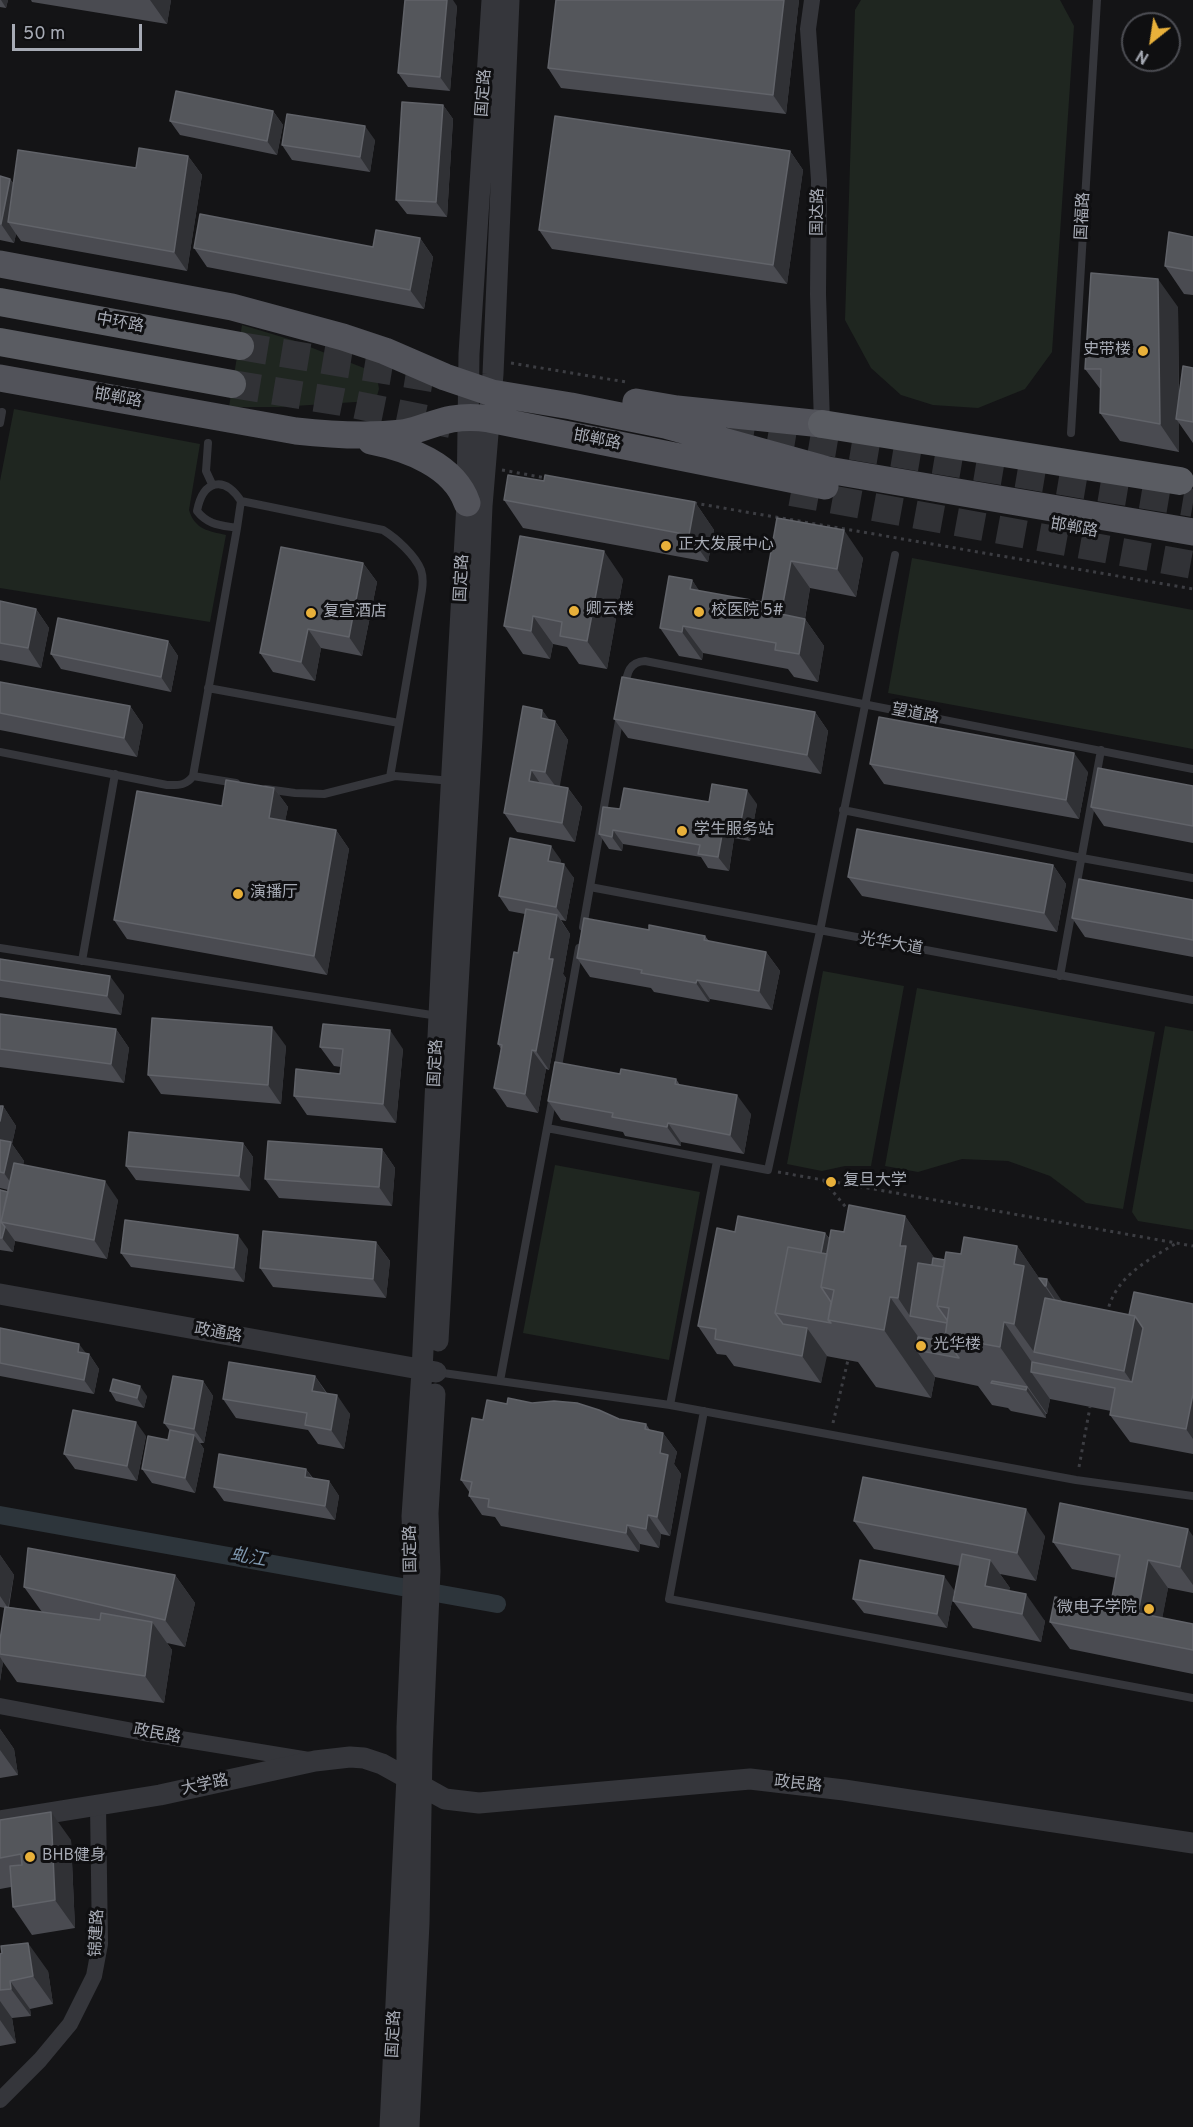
<!DOCTYPE html>
<html>
<head>
<meta charset="utf-8">
<style>
  body { margin:0 }
  #map { position:relative; width:1193px; height:2127px; overflow:hidden; background:#141416; font-family:Overpass,sans-serif }
  canvas { display:block }
  .north { position:absolute; left:1121px; top:12px; width:60px; height:60px; box-sizing:border-box; background:#0f0f11; border:2px solid #4c4d53; border-radius:50%; rotate:210deg; font-size:16px; font-weight:700; line-height:24px; text-align:center; color:#a7abb5 }
  .north::after { content:''; display:block; margin:auto; width:21px; height:27px; background:#e8b03a; clip-path:polygon(50% 0,100% 100%,50% 72%,0 100%) }
  .scale { position:absolute; left:12px; top:24px; width:130px; height:27px; box-sizing:border-box; border:3px solid #a7abb5; border-top:0; padding-left:8px; font-size:18px; line-height:21px; white-space:nowrap; color:#a7abb5; -webkit-text-stroke:4px #0f0f11; paint-order:stroke }
</style>
</head>
<body>
<div id="map">
<canvas width="1193" height="2127"></canvas>
<div class="north">N</div>
<div class="scale">50 m</div>
</div>
<script>
const c = document.querySelector('canvas').getContext('2d');
c.lineJoin = 'round';
function fill(path, color) { c.fillStyle = color; c.fill(path, 'evenodd'); }
function trace(path, color, width, dash) { c.strokeStyle = color; c.lineWidth = width; c.lineCap = dash ? 'butt' : 'round'; c.setLineDash(dash || []); c.stroke(path); }
function write(font, color, halo, rows, align = 'center') {
  c.font = font + ' Overpass,"Noto Sans SC",sans-serif'; c.lineWidth = 6; c.setLineDash([]); c.textBaseline = 'middle'; c.strokeStyle = halo; c.fillStyle = color; for (const [text, x, y, turn = 0] of rows) {
    c.save(); c.translate(x, y); c.rotate((+turn || 0) * Math.PI / 180); c.textAlign = isNaN(turn) ? turn : align; if (halo) c.strokeText(text, 0, 0); c.fillText(text, 0, 0); c.restore();
  }
}
const green = new Path2D(`
  M861 0H1060L1074 26 1052 352 1025 389 978 408 933 405 901 395 871 368 845 320 855 10Z
  M242 325 292 340 369 370 377 376 379 389 377 396 371 401 279 407H229Z
  M14 409 200 444 189 510C195 530 209 531 226 535L210 622 0 588V481Z
  M912 558 1193 610V749L888 693Z
  M823 971 904 986 871 1166H845L822 1171 787 1164Z
  M917 988 1155 1032 1123 1209 1086 1203 1050 1176 1008 1161 962 1159 918 1172 885 1166Z
  M1165 1026 1193 1031V1230L1138 1221 1132 1212Z
  M555 1165 700 1192 669 1360 523 1333Z`);
const canal = new Path2D(`
  M0 1515 497 1604`);
const trunkTunnel = new Path2D(`
  M240 346 439 379
  M232 384 342 402 451 424
  M727 425 1193 503
  M791 492 1193 565`);
const path = new Path2D(`
  M511 363 626 382
  M502 470 546 478
  M694 503 1193 589
  M778 1172 1193 1246
  M824 1181 849 1211
  M1107 1314C1114 1278 1146 1261 1175 1244
  M833 1423 848 1360
  M1079 1467 1090 1407`);
const service = new Path2D(`
  M0 423 2 412
  M1071 433 1097 0
  M208 443 206 471 212 484
  M241 501 383 530C396 538 415 555 421 570 423 576 423 583 422 590L390 777
  M625 687C627 673 629 662 645 661L1193 769
  M208 688 399 723
  M0 752 167 785C178 785 186 786 193 776L237 528 241 501C224 475 203 480 197 511 208 525 220 525 237 528
  M193 776 236 783
  M266 789 295 793 324 794 395 776 452 781
  M843 810 1082 858 1193 878
  M590 887 1193 1000
  M583 927 620 715
  M0 948 438 1016
  M82 961 115 774
  M1060 976 1101 750
  M557 1072 579 948
  M547 1128 768 1170 820 931 895 555
  M436 1372 670 1405 1076 1480 1193 1496
  M500 1381 553 1096
  M670 1405 717 1161
  M704 1411 669 1599 1193 1698`);
const minor = new Path2D(`
  M812 0 808 29 819 180 818 294 822 424
  M0 1706 144 1733 309 1760
  M0 2100 40 2060 70 2024 94 1976 100 1944 98 1806`);
const tertiary = new Path2D(`
  M0 1294 436 1372
  M438 1341 472 738 482 506 493 374 509 0
  M0 1821 160 1795 315 1761 350 1757 364 1758 382 1764 445 1799 479 1803 750 1779 844 1790 1193 1843
  M390 2127 407 1776V1727L414 1568 412 1516 422 1371 443 932 467 503 469 354 492 0
  M409 2127 419 1923 422 1753 430 1571 428 1513 435 1394`);
const primary = new Path2D(`
  M0 264 232 307 343 337 385 351 445 377 492 393 571 406 665 425 828 470 1193 532
  M0 378 296 431C332 435 367 437 403 433 420 430 435 422 452 419 465 417 476 417 489 419L825 486
  M636 402 677 409 822 424
  M371 441C407 448 454 465 467 503`);
const trunk = new Path2D(`
  M0 302 240 346
  M0 342 232 384
  M822 424 1180 481`);
const wall = new Path2D(`
  M0 0H8L6 8 0 7Z
  M31 0H171L167 24 32 2Z
  M556 0H799L786 114 561 88 548 68Z
  M457 6 450 91 408 87 398 73Z
  M443 105 453 119 447 217 407 214 396 200Z
  M273 111 283 125 277 155 180 135 170 121Z
  M375 140 370 172 292 160 282 145Z
  M790 151 803 170 787 284 552 249 539 230Z
  M188 156 202 175 187 271 21 241 16 234 14 243 0 240V176L10 179 13 183 136 168Z
  M1193 237V295L1184 294 1165 266Z
  M420 238 433 257 424 309 207 267 194 248 373 247Z
  M1178 307 1179 399 1193 422V443L1179 423V452L1120 441 1100 413 1101 390 1085 369Z
  M544 481 695 502 714 530 708 562 523 528 504 500Z
  M777 518 863 558 856 597 810 588 805 619 824 646 818 682 794 677 788 669 703 653 702 660 679 656 660 628 692 580 699 591 762 602Z
  M363 563 377 582 362 656 321 648 315 681 273 672 260 653Z
  M623 579 607 669 579 664 567 647 553 644 550 659 523 654 504 626Z
  M0 601 36 609 49 628 41 668 0 660Z
  M168 641 178 656 171 692 61 669 51 654Z
  M0 682 130 706 143 725 137 757 0 730Z
  M542 710 549 720 555 721 568 740 559 787 568 788 582 807 575 842 517 832 504 813Z
  M815 712 828 731 821 774 628 738 614 719Z
  M870 764 1088 772 1079 819 884 784Z
  M1193 786V843L1104 826 1091 807Z
  M274 788 288 807 285 821 336 830 349 849 327 975 127 939 114 920 222 806Z
  M709 802 757 804 750 841 734 838 729 871 708 868 701 857 623 844 622 851 609 849 599 834Z
  M561 860 560 863 574 878 566 921 561 920 570 934 563 974 566 978 549 1070 546 1069 538 1113 507 1107 494 1088 501 1049 498 1044 518 953 525 914 509 911 499 896Z
  M1053 865 1066 884 1057 932 862 896 848 877Z
  M1193 900V957L1085 937 1072 918Z
  M649 930 705 936 709 941 766 952 780 971 772 1010 710 999 709 1002 654 992 651 988 590 977 577 958Z
  M0 959 124 995 121 1015 0 997Z
  M0 1014 116 1029 129 1048 124 1083 0 1067Z
  M286 1046 281 1104 161 1094 148 1075Z
  M320 1047 403 1049 396 1123 307 1115 294 1096 340 1074 341 1067 334 1066Z
  M620 1074 676 1079 680 1085 751 1114 744 1154 681 1142V1146L625 1136 623 1132 561 1120 548 1101Z
  M0 1106H3L16 1126 12 1144 24 1161 23 1165 118 1200 107 1259 15 1241 13 1252 0 1250V1189L1 1190 8 1192V1190L0 1188Z
  M243 1143 253 1157 250 1191 136 1180 126 1166Z
  M382 1149 395 1168 392 1206 279 1198 265 1179Z
  M905 1216 934 1258 945 1260 961 1254 1017 1246 1039 1278 1062 1301 1129 1315 1193 1304V1454L1130 1442 1110 1415 1111 1411 1050 1399 1047 1414H1046V1418L1011 1411 1008 1408 992 1405 978 1386 935 1377 931 1398 876 1387 858 1362 826 1356 821 1383 734 1366 726 1355 717 1354 698 1326 735 1232 825 1233 830 1239 844 1232Z
  M376 1242 390 1261 386 1298 273 1287 260 1268Z
  M248 1249 244 1282 131 1267 121 1253Z
  M0 1328 89 1354 99 1369 94 1394 0 1376Z
  M315 1376 327 1393 350 1414 344 1449 318 1444 308 1430 236 1418 223 1399Z
  M203 1381 213 1396 204 1443H200L204 1449 195 1493 152 1483 142 1469 168 1440 170 1431 164 1423Z
  M110 1391 147 1396 144 1408 116 1401Z
  M619 1419 646 1424 650 1430 663 1433 677 1452 674 1464 681 1474 670 1536 661 1534 659 1548 640 1544 639 1552 501 1526 495 1517 482 1515 469 1496 470 1493 461 1480 483 1420Z
  M146 1436 137 1481 75 1469 64 1454Z
  M306 1469 313 1478 329 1481 339 1496 335 1520 224 1501 214 1487Z
  M854 1521 1045 1536 1036 1581 1000 1574 1010 1588 1009 1590 1045 1621 1041 1642 973 1628 953 1601 960 1566 874 1549Z
  M1193 1536V1593L1168 1588 1162 1618 1193 1624V1674L1070 1649 1050 1622 1110 1608 1116 1578 1072 1569 1053 1542Z
  M0 1555 14 1575 9 1607 42 1612 24 1587 175 1575 195 1603 185 1647 167 1643 172 1650 164 1703 17 1682 3 1662 0 1681V1640L5 1608 0 1607Z
  M954 1590 947 1628 864 1613 853 1599Z
  M0 1729 14 1749 18 1775 0 1778Z
  M0 1820 71 1840 75 1928 32 1935 13 1907 11 1887 0 1889Z
  M0 1954 48 1971 53 2004 30 2009 31 2016 12 2018 16 2043 0 2046Z`);
const shadedWall = new Path2D(`
  M1 0H8L6 8Z
  M150 0H171L167 24Z
  M447 0H453L457 6 450 91 440 77Z
  M784 0H799L786 114 773 95Z
  M443 105 453 119 447 217 436 202Z
  M273 111 283 125 277 155 267 141Z
  M365 126 375 140 370 172 360 157Z
  M790 151 803 170 787 284 773 265Z
  M188 156 202 175 187 271 174 252Z
  M10 179 23 198 8 222 16 234 14 243 1 224Z
  M420 238 433 257 424 309 410 290Z
  M1158 279 1178 307 1179 419H1176L1179 423V452L1160 424Z
  M695 502 714 530 708 562 689 535Z
  M844 530 863 558 856 597 837 569Z
  M604 551 623 579 607 669 587 641Z
  M791 561 810 588 801 642 781 614Z
  M363 563 377 582 362 656 349 637Z
  M692 580 711 608 690 589Z
  M36 609 49 628 41 668 28 648Z
  M533 616 553 644 550 659 531 631Z
  M805 619 824 646 818 682 799 654Z
  M683 626 703 653 702 660 682 632Z
  M308 629 321 648 315 681 301 662Z
  M168 641 178 656 171 692 161 677Z
  M130 706 143 725 137 757 124 738Z
  M542 710 554 726 555 721 568 740 559 791 545 772 541 718Z
  M815 712 828 731 821 774 807 755Z
  M1074 753 1088 772 1079 819 1066 800Z
  M531 770 544 789 529 781Z
  M274 788 288 807 282 837 269 818Z
  M568 788 582 807 575 842 562 823Z
  M747 790 757 804 750 841 740 826Z
  M724 824 734 838 729 871 718 857Z
  M336 830 349 849 327 975 314 956Z
  M613 830 623 844 622 851 612 837Z
  M551 846 561 860 558 875 548 861Z
  M564 864 574 878 566 921 556 907Z
  M1053 865 1066 884 1057 932 1044 913Z
  M557 915 570 934 563 974 566 978 549 1070 536 1051 549 959Z
  M766 952 780 971 772 1010 759 991Z
  M110 976 124 995 121 1015 107 996Z
  M697 980 710 999 709 1002 696 983Z
  M272 1027 286 1046 281 1104 268 1085Z
  M116 1029 129 1048 124 1083 111 1064Z
  M390 1030 403 1049 396 1123 383 1104Z
  M532 1050 546 1069 538 1113 525 1094Z
  M737 1095 751 1114 744 1154 730 1135Z
  M3 1106 16 1126 12 1144 24 1161 17 1192 4 1173 0 1145V1121Z
  M668 1123 681 1142V1146L667 1127Z
  M243 1143 253 1157 250 1191 239 1176Z
  M382 1149 395 1168 392 1206 379 1187Z
  M105 1181 118 1200 107 1259 94 1240Z
  M905 1216 953 1284 949 1308 937 1306 910 1316 898 1298 900 1246Z
  M5 1227 15 1241 13 1252 2 1238Z
  M825 1233 844 1261 820 1262Z
  M238 1235 248 1249 244 1282 234 1268Z
  M376 1242 390 1261 386 1298 373 1279Z
  M1017 1246 1064 1314 1034 1352 1014 1324V1264Z
  M1047 1279 1066 1307 1065 1314 1046 1286Z
  M890 1297 929 1352 916 1350 935 1377 931 1398 884 1330Z
  M1135 1316 1162 1355 1151 1410 1124 1371Z
  M1004 1322 1040 1374 1031 1372 1050 1399 1047 1414 1000 1347Z
  M807 1328 827 1356 821 1383 802 1356Z
  M79 1344 89 1357V1354L99 1369 94 1394 84 1380 78 1352Z
  M315 1376 328 1396 312 1391Z
  M203 1381 213 1396 204 1443 194 1429Z
  M140 1386 147 1396 144 1408 137 1398Z
  M1027 1387 1046 1414V1418L1026 1390Z
  M1193 1394V1439L1186 1429Z
  M337 1395 350 1414 344 1449 331 1430Z
  M136 1422 146 1436 137 1481 127 1466Z
  M663 1433 677 1452 674 1464 681 1474 670 1536 657 1517 660 1453Z
  M194 1435 204 1449 195 1493 185 1478Z
  M306 1469 316 1484 305 1477Z
  M329 1481 339 1496 335 1520 325 1506Z
  M1026 1509 1045 1536 1036 1581 1017 1553Z
  M648 1515 661 1534 659 1548 646 1529Z
  M627 1525 640 1544 639 1552 626 1533Z
  M1188 1529 1193 1536V1585L1180 1567Z
  M0 1555 14 1575 8 1608 0 1596Z
  M990 1560 1010 1588 1005 1611 985 1586Z
  M1148 1560 1168 1588 1158 1641 1138 1613Z
  M175 1575 195 1603 185 1647 165 1620Z
  M944 1576 954 1590 947 1628 937 1614Z
  M1026 1594 1045 1621 1041 1642 1022 1614Z
  M152 1622 172 1650 164 1703 145 1676Z
  M0 1657 3 1662 0 1681Z
  M0 1729 14 1749 18 1775 0 1750Z
  M51 1812 71 1840 75 1928 55 1900Z
  M28 1943 48 1971 53 2004 33 1976Z
  M10 1981 30 2009 31 2016 11 1989Z
  M0 2001 12 2018 16 2043 0 2020Z`);
const building = new Path2D(`
  M405 0H447L440 77 398 73Z
  M556 0H784L773 95 548 68Z
  M176 91 273 111 267 141 170 121Z
  M402 102 443 105 436 202 396 200Z
  M287 114 365 126 360 157 282 145Z
  M555 116 790 151 773 265 539 230Z
  M139 148 188 156 174 252 8 222 18 150 136 168Z
  M0 176 10 179 1 224H0Z
  M200 214 373 247 376 230 420 238 410 290 194 248Z
  M1169 232 1193 237V271L1165 266Z
  M1091 273 1158 279 1160 424 1100 413 1101 369H1085Z
  M1183 366 1193 368V422L1176 419Z
  M508 475 544 481 545 475 695 502 689 535 504 500Z
  M777 518 844 530 837 569 791 561 781 614 805 619 799 654 775 650 776 643 683 626 682 632 660 628 669 576 692 580 690 589 762 602Z
  M520 536 604 551 587 641 560 636 562 622 533 616 531 631 504 626Z
  M281 547 363 563 349 637 308 629 301 662 260 653Z
  M0 601 36 609 28 648 0 643Z
  M58 618 168 641 161 677 51 654Z
  M622 677 815 712 807 755 614 719Z
  M0 682 130 706 124 738 0 713Z
  M523 706 542 710 541 718 555 721 545 772 531 770 529 781 568 788 562 823 504 813Z
  M879 717 1074 753 1066 800 870 764Z
  M1098 768 1193 786V826L1091 807Z
  M226 780 274 788 269 818 336 830 314 956 114 920 137 791 222 806Z
  M712 784 747 790 740 826 724 824 718 857 698 854 700 845 613 830 612 837 599 834 603 807 620 809 624 788 709 802Z
  M857 829 1053 865 1044 913 848 877Z
  M510 838 551 846 548 861 564 864 556 907 499 896Z
  M1079 879 1193 900V940L1072 918Z
  M526 909 557 915 549 959H553L536 1051 532 1050 525 1094 494 1088 502 1045 498 1044 514 952 518 953Z
  M584 918 649 930V925L705 936 704 940 766 952 759 991 697 980 696 983 641 973 642 970 577 958Z
  M0 959 110 976 107 996 0 980Z
  M0 1014 116 1029 111 1064 0 1049Z
  M152 1018 272 1027 268 1085 148 1075Z
  M323 1024 390 1030 383 1104 294 1096 296 1069 340 1074 343 1049 320 1047Z
  M555 1062 620 1074 621 1069 676 1079 675 1084 737 1095 730 1135 668 1123 667 1127 612 1117 613 1113 548 1101Z
  M0 1106H3L0 1121Z
  M129 1132 243 1143 239 1176 126 1166Z
  M0 1140 11 1142 4 1173 0 1172Z
  M268 1141 382 1149 379 1187 265 1179Z
  M14 1163 105 1181 94 1240 1 1222Z
  M0 1190 8 1192 1 1222 5 1227 2 1238H0Z
  M849 1205 905 1216 900 1246H906L898 1298 890 1297 884 1330 828 1320 834 1290 821 1287 831 1230 844 1232Z
  M738 1216 825 1233 821 1253 788 1247 775 1313 783 1324 807 1328 802 1356 715 1339 716 1329 698 1326 717 1228 735 1232Z
  M125 1220 238 1235 234 1268 121 1253Z
  M263 1231 376 1242 373 1279 260 1268Z
  M964 1237 1017 1246 1014 1264 1024 1266 1014 1324 1004 1322 1000 1347 945 1337 949 1308 937 1306 946 1252 961 1254Z
  M788 1247 827 1254 821 1287 831 1302 828 1320 831 1323 775 1313Z
  M933 1258 945 1260 944 1267 932 1265Z
  M918 1263 944 1267 937 1306 947 1320V1323L910 1316Z
  M1039 1278 1047 1279 1046 1286H1045Z
  M1134 1292 1193 1304V1394L1186 1429 1110 1415 1115 1388 1031 1372 1032 1362 1132 1382 1143 1328 1135 1316 1129 1315Z
  M1045 1298 1135 1316 1124 1371 1034 1352Z
  M0 1328 79 1344 78 1352 89 1354 84 1380 0 1363Z
  M918 1337 948 1342 959 1358 916 1350Z
  M229 1362 315 1376 312 1391 337 1395 331 1430 305 1425 307 1413 223 1399Z
  M173 1376 203 1381 194 1429 164 1423Z
  M113 1379 140 1386 137 1398 110 1391Z
  M992 1381 1027 1387 1026 1390 991 1383Z
  M508 1398 532 1403 554 1401 577 1403 599 1410 619 1419 646 1424 645 1429 663 1433 660 1453 668 1455 657 1517 648 1515 646 1529 627 1525 626 1533 488 1507 489 1499 469 1496 472 1482 461 1480 472 1418 483 1420 487 1400 507 1404Z
  M73 1410 136 1422 127 1466 64 1454Z
  M170 1430 194 1435 185 1478 142 1469 148 1436 168 1440Z
  M219 1454 306 1469 305 1477 329 1481 325 1506 214 1487Z
  M863 1477 1026 1509 1017 1553 854 1521Z
  M1060 1503 1188 1529 1180 1567 1148 1560 1138 1613 1193 1624V1650L1050 1622 1055 1597 1110 1608 1120 1555 1053 1542Z
  M28 1548 175 1575 165 1620 24 1587Z
  M962 1554 990 1560 985 1586 1026 1594 1022 1614 953 1601Z
  M860 1560 944 1576 937 1614 853 1599Z
  M5 1607 100 1620 101 1613 152 1622 145 1676 0 1654V1640Z
  M51 1812 55 1900 13 1907 10 1866 22 1865 21 1854 0 1858V1820Z
  M28 1943 33 1976 10 1981 11 1989 0 1990V1954L2 1953 1 1946Z`);
const markers = [
  [1143,351,6,"#e8b03a"],
  [666,546,6,"#e8b03a"],
  [574,611,6,"#e8b03a"],
  [699,612,6,"#e8b03a"],
  [311,613,6,"#e8b03a"],
  [682,831,6,"#e8b03a"],
  [238,894,6,"#e8b03a"],
  [831,1182,6,"#e8b03a"],
  [921,1346,6,"#e8b03a"],
  [1149,1609,6,"#e8b03a"],
  [30,1857,6,"#e8b03a"]
];
const streetNames = [
  ["国定路",485,93,-86],
  ["国达路",819,212,-89],
  ["国福路",1084,216,-87],
  ["中环路",120,324,10],
  ["邯郸路",118,399,10],
  ["邯郸路",597,441,11],
  ["邯郸路",1074,529,10],
  ["国定路",463,578,-87],
  ["望道路",915,715,11],
  ["光华大道",891,945,10],
  ["国定路",437,1063,-87],
  ["政通路",218,1334,10],
  ["国定路",412,1549,-91],
  ["政民路",157,1735,10],
  ["政民路",798,1785,6],
  ["大学路",205,1786,-12],
  ["锦建路",98,1933,-87],
  ["国定路",395,2034,-87]
];
const poiNames = [
  ["史带楼",1131,351,"right"],
  ["正大发展中心",678,546],
  ["卿云楼",586,611],
  ["校医院 5#",711,612],
  ["复宣酒店",323,613],
  ["学生服务站",694,831],
  ["演播厅",250,894],
  ["复旦大学",843,1182],
  ["光华楼",933,1346],
  ["微电子学院",1137,1609,"right"],
  ["BHB健身",42,1857]
];
const waterNames = [
  ["虬江",248,1559,10]
];
fill(green, '#1f2620');
trace(canal, '#2d353b', 18);
trace(trunkTunnel, '#313236', 28, [28, 14]);
trace(path, '#3c3d42', 3, [3, 4.5]);
trace(service, '#35363b', 8);
trace(minor, '#35363b', 16);
trace(tertiary, '#35363b', 21);
trace(primary, '#52535a', 27);
trace(trunk, '#5a5c62', 28);
fill(wall, '#4a4b51');
fill(shadedWall, '#303135');
fill(building, '#54565b');
trace(building, '#616369', 1.5);
for (const [x, y, r, color] of markers) { const dot = new Path2D(); dot.arc(x, y, r, 0, 2 * Math.PI); c.fillStyle = color; c.fill(dot); trace(dot, '#0f0f11', 2); }
write('16px', '#a7abb5', '#0f0f11', streetNames);
write('16px', '#a7abb5', '#0f0f11', poiNames, 'left');
write('italic 18px', '#7f98af', '#0f0f11', waterNames);
</script>
</body>
</html>
